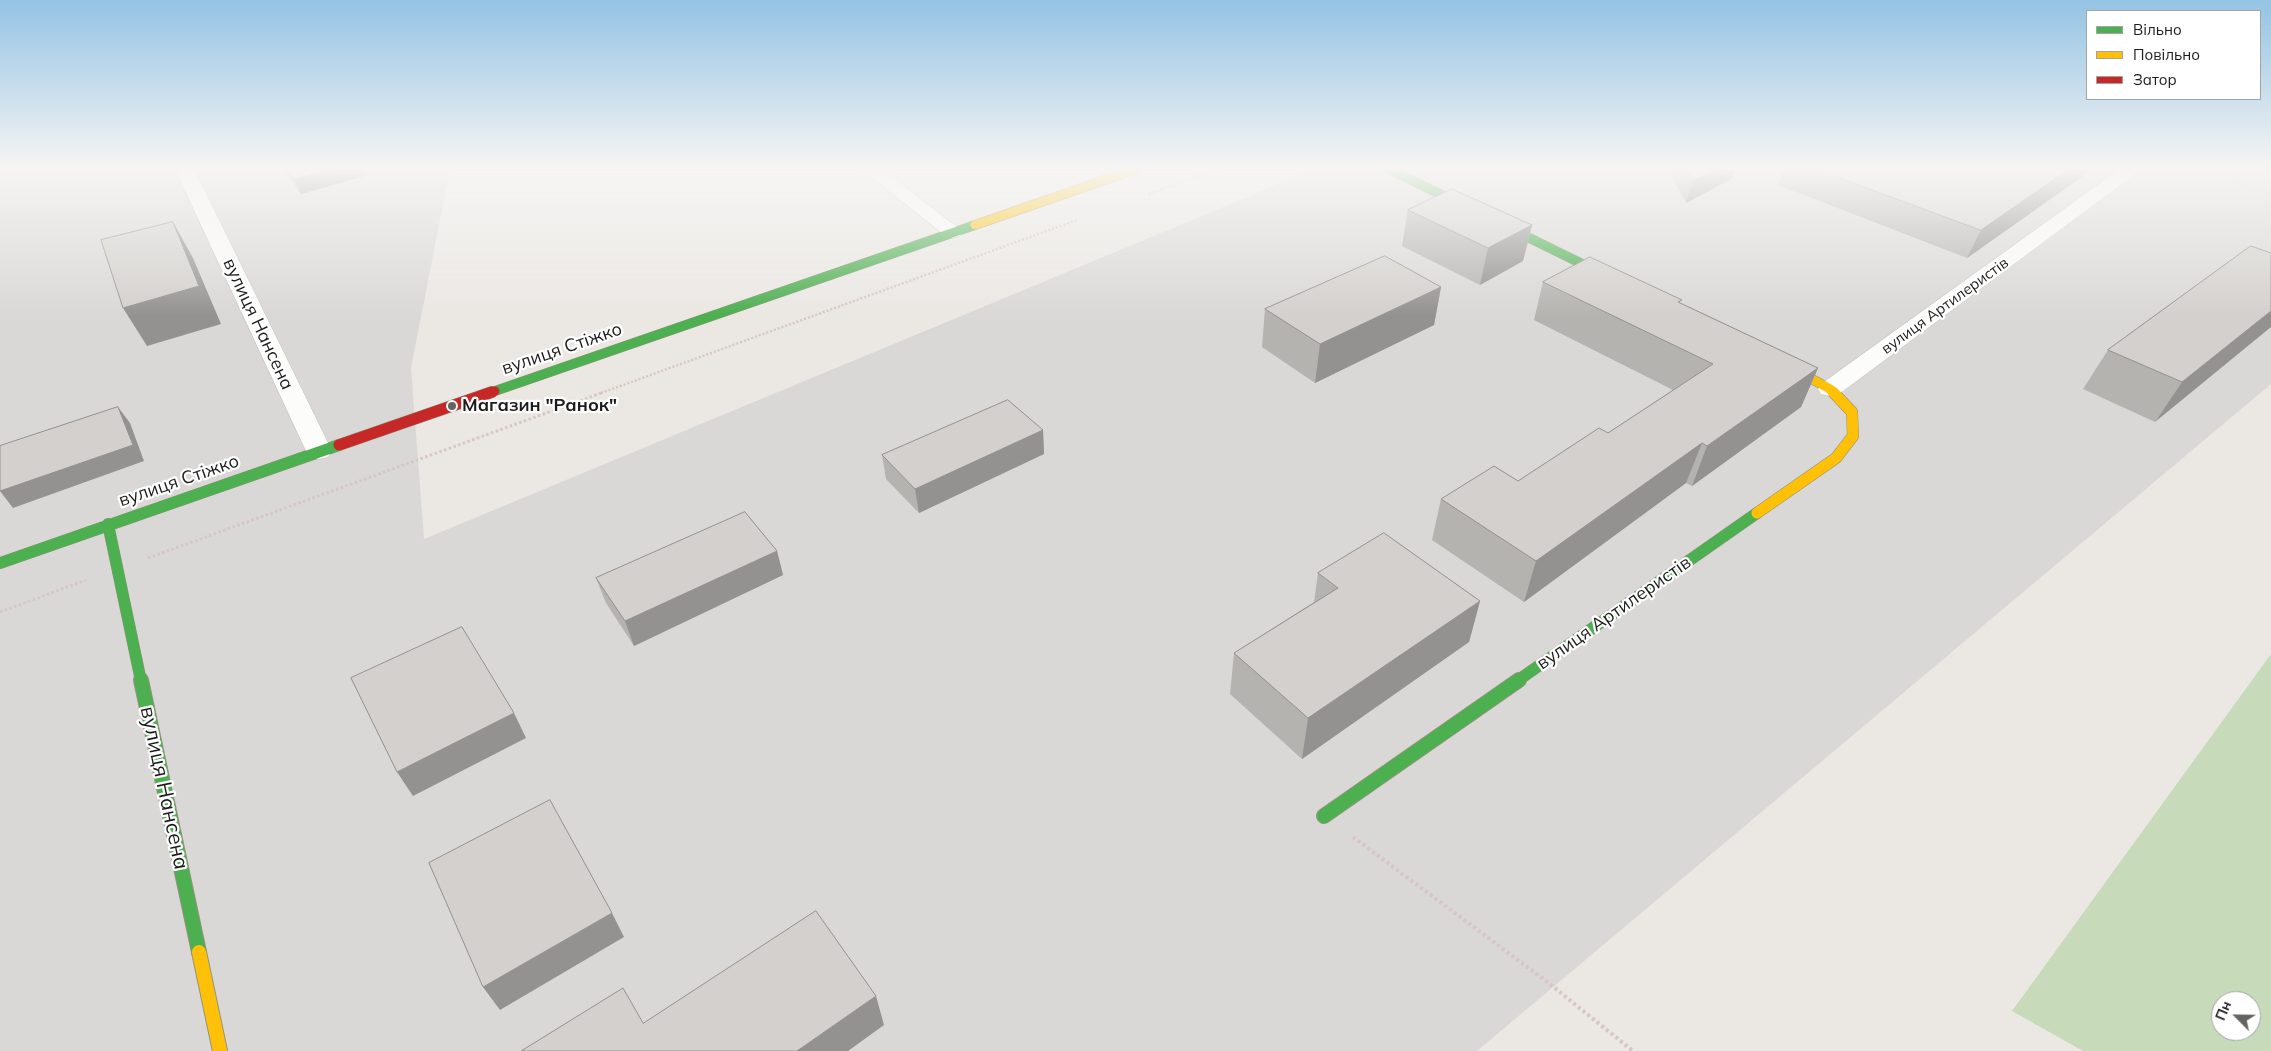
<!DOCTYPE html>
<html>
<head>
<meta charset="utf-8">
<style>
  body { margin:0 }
  #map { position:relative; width:2271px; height:1051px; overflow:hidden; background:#ebe8e4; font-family:Mulish,sans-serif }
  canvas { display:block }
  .legend { position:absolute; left:2086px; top:10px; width:175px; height:90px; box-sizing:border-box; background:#fff; border:1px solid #a4a4a4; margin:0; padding:6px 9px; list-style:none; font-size:15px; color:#1c1c1c }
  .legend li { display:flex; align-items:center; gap:10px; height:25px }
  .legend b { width:25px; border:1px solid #a4a4a4 }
  .north { position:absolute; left:2211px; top:991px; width:50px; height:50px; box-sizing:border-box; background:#fff; border:1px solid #a4a4a4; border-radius:50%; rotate:293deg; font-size:14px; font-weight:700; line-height:20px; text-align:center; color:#1c1c1c }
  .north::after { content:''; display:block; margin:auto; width:18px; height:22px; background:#646362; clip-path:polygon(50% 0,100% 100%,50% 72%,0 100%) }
</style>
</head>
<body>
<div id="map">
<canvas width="2271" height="1051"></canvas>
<ul class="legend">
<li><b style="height:6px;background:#4caf50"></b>Вільно</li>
<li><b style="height:6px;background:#ffc107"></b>Повільно</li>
<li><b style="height:6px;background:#c62828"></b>Затор</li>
</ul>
<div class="north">Пн</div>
</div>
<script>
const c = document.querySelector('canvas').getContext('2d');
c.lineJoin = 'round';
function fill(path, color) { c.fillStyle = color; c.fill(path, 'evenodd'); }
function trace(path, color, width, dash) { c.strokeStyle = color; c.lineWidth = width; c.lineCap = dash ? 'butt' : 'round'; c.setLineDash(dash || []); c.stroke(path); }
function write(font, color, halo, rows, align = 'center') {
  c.font = font + ' Mulish,sans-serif'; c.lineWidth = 4.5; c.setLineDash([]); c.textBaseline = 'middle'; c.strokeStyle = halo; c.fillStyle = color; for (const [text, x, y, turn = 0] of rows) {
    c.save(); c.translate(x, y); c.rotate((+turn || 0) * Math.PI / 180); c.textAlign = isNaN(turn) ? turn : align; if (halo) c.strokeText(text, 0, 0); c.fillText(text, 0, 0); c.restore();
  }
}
const residential = new Path2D(`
  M0 169H450L411 368 424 539 1315 169H2271V384L1477 1051H0Z`);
const forest = new Path2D(`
  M2271 654V1051H2083L2012 1011ZM2221 1001H2251V1031H2221Z`);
const pathFar2 = new Path2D(`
  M2221 169 2218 173 2271 196
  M1149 194 1217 169
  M601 393 1077 220`);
const pathFar1 = new Path2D(`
  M148 558 604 392
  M0 612 86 580`);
const path = new Path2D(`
  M1353 837 1546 981 1633 1051`);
const street = new Path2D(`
  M175 169H194L332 451 328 457 319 459 310 457 306 451Z
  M861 169H882L963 232 960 236 953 238 946 236Z
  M2120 169H2142L1839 394 1830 396 1821 394 1818 389 1821 384Z`);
const fastFar2 = new Path2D(`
  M1389 169 1613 279
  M495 391 975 225`);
const fastFar1 = new Path2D(`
  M108 524 141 681
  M0 563 339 445
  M1517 681 1757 513`);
const fast = new Path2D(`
  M141 680 199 952
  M1324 816 1519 680`);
const slowFar2 = new Path2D(`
  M975 225 1136 169
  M1779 361 1830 389 1834 393`);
const slowFar1 = new Path2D(`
  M1757 513 1836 458 1853 436 1852 412 1833 392`);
const slow = new Path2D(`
  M199 952 220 1051`);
const jamFar1 = new Path2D(`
  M488 393 495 391`);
const jam = new Path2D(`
  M339 445 492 392`);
const wall = new Path2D(`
  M283 169H366L368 175 301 194Z
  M1671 169H1735L1733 178 1686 203 1670 173Z
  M1784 169H2093L1967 258 1778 185Z
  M1408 210 1532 225 1523 261 1480 285 1402 246Z
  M2271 253 2155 422 2083 389 2108 350Z
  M1543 282 1681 303 1818 368 1801 407 1692 486 1686 483 1524 602 1432 540 1441 499 1518 481 1608 433 1673 390 1534 320Z
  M1441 287 1434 325 1315 383 1262 347 1265 309Z
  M1043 430 1044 454 919 513 886 479 882 455Z
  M777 551 783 575 634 646 606 603 596 578Z
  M1318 573 1480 601 1469 642 1302 759 1230 694 1234 653 1314 602Z`);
const shadedWall = new Path2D(`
  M330 169H366L368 175 301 194 294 179Z
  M1716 169H1735L1733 178 1686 203 1693 181Z
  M2069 169H2093L1967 258 1981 230Z
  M173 222 193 258 221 324 147 346 123 308Z
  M1532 225 1523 261 1480 285 1488 248Z
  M1441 287 1434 325 1315 383 1320 344Z
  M2271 311V327L2155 422 2182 382Z
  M1818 368 1801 407 1692 486 1707 446Z
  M118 407 130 423 144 461 13 508 0 491Z
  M1043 430 1044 454 919 513 915 489Z
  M1702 443 1686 483 1524 602 1536 561Z
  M777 551 783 575 634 646 625 621Z
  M1480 601 1469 642 1302 759 1308 718Z
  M514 713 526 738 413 796 397 772Z
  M612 913 624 937 500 1010 483 987Z
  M876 996 884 1025 848 1051H797Z`);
const building = new Path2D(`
  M287 169H330L294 179Z
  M1686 169H1716L1693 181Z
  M1816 169H2069L1981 230Z
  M1452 189 1532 225 1488 248 1408 210Z
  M173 222 199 286 123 308 101 240Z
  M2251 246 2271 253V311L2182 382 2108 350Z
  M1385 256 1441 287 1320 344 1265 309Z
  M1590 257 1682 300 1678 302 1818 368 1707 446 1702 443 1536 561 1441 499 1494 466 1518 481 1599 428 1608 433 1713 364 1543 282Z
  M1008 400 1043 430 915 489 882 455Z
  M118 407 133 445 0 491V446Z
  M745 512 777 551 625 621 596 578Z
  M1384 533 1480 601 1308 718 1234 653 1338 588 1318 573Z
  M462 627 514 713 397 772 351 678Z
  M550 800 612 913 483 987 429 863Z
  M816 911 876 996 797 1051H521L623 988 643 1023Z`);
const markers = [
  [452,406,5,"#646362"]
];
const farStreetnames = [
  ["вулиця Артилеристів",1945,306,-36]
];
const streetNames = [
  ["вулиця Нансена",258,324,65],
  ["вулиця Стіжко",562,349,-19],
  ["вулиця Стіжко",179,481,-19],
  ["вулиця Артилеристів",1614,613,-35]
];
const poiNames = [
  ["Магазин \"Ранок\"",462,406]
];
const nearStreetnames = [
  ["вулиця Нансена",164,788,78]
];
fill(residential, '#dad8d6');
fill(forest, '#c7dab9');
trace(street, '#c3c2c0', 1);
trace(fastFar2, '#94947c', 10);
trace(fastFar1, '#94947c', 12);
trace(fast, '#94947c', 16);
trace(slowFar2, '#94947c', 10);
trace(slowFar1, '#94947c', 12);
trace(slow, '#94947c', 16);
trace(jamFar1, '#94947c', 10);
trace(jam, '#94947c', 12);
trace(pathFar2, '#d6c6c4', 2.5, [2, 2]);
trace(pathFar1, '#d6c6c4', 3, [2.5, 2.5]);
trace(path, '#d6c6c4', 4, [3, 3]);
fill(street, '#fcfcfb');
trace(fastFar2, '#4caf50', 9);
trace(fastFar1, '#4caf50', 11);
trace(fast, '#4caf50', 14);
trace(slowFar2, '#ffc107', 9);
trace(slowFar1, '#ffc107', 11);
trace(slow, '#ffc107', 14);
trace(jamFar1, '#c62828', 9);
trace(jam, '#c62828', 11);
fill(wall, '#b5b3b0');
fill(shadedWall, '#949290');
fill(building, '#d3d0cd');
trace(building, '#949290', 1);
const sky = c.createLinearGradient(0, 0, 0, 316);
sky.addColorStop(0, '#94c3e4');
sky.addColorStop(0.53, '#f6f5f3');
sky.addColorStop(1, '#f6f5f300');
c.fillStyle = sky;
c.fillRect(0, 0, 2271, 316);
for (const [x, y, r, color] of markers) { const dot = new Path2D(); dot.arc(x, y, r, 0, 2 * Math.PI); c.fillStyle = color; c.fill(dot); trace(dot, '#fff', 2); }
write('15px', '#1c1c1c', '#fff', farStreetnames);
write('18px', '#1c1c1c', '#fff', streetNames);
write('bold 18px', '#1c1c1c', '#fff', poiNames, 'left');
write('21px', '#1c1c1c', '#fff', nearStreetnames);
</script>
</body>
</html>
